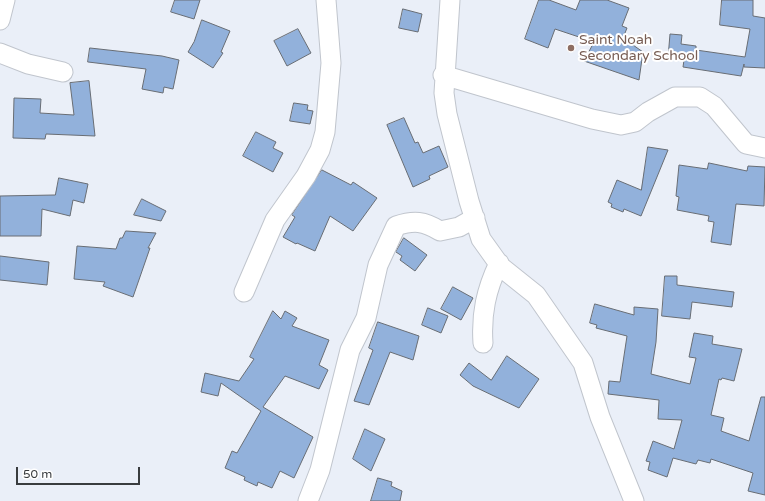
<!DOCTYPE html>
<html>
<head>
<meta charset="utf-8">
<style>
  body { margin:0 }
  #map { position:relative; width:765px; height:501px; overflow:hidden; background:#eaeff8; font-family:"Varela Round",sans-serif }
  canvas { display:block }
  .scale { position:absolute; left:16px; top:467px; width:124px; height:18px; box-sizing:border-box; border:2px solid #393c3f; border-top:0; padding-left:5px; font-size:12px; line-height:14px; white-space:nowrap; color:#393c3f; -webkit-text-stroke:3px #fff; paint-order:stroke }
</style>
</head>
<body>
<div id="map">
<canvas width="765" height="501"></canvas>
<div class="scale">50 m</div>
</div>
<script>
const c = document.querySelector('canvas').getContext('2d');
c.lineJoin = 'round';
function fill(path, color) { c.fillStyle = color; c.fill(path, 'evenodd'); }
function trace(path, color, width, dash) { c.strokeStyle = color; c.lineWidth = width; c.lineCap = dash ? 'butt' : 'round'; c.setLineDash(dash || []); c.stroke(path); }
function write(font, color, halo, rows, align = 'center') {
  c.font = font + ' "Varela Round",sans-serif'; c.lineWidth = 4; c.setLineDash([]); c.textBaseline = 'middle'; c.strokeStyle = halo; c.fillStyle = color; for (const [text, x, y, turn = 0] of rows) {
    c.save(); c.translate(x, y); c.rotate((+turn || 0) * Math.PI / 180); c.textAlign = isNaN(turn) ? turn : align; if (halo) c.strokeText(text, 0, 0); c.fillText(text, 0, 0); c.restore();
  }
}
const building = new Path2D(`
  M175 0H200L194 19 171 12Z
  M539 0H549L576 10 580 0H607L629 8 622 26 627 28 623 38 643 52 639 80 584 61 594 42 555 29 548 48 525 39Z
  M722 0H753V16L765 18V68L744 67V64L741 76 683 67 684 60 668 58 670 34 682 35 681 44 696 46V50L745 57 750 29 720 25Z
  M403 9 422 14 418 32 399 28Z
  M202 20 230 31 221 52 223 53 213 68 188 52 194 42Z
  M298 29 311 53 287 66 274 41Z
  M90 48 162 56 179 60 173 89 164 87 163 93 142 89 146 69 88 62Z
  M89 81 95 136 46 134 45 139 13 138 14 98 41 99 40 113 74 115 70 83Z
  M294 103 308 105 307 110 313 111 310 124 290 121Z
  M404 118 415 143 418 142 423 153 439 146 448 167 429 176 430 179 413 187 387 125Z
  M256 132 276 142 273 148 283 153 273 172 243 156Z
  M648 147 668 150 641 216 624 209 623 212 611 207 612 204 608 202 617 180 641 190Z
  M709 163 747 171 748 166 765 167 764 206 736 204 731 245 711 242 714 222 708 221 709 216 677 210 679 197 676 196 679 165 707 169Z
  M322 170 351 185 353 182 377 198 353 231 330 216 315 251 297 243 296 244 283 237 295 217 292 215Z
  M59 178 88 184 84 203 73 200 70 216 42 209 41 236H0V196L55 195Z
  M142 199 166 211 161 221 134 215Z
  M126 231 156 233 148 248H150L133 297 103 286 105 282 74 279 77 246 116 249 120 238H122Z
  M404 238 427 255 415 271 400 260 402 256 396 252Z
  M0 256 49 262 47 285 0 280Z
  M665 276H677V285L734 292 732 307 692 302 690 319 662 316Z
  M453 287 473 298 461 320 441 309Z
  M595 304 634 315V307L658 309 656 342 651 374 690 384 696 358 689 357 694 333 713 336 712 344 742 349 734 381 722 378 721 380 719 379 711 415 724 418 721 431 749 441 761 397H765V495L748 491 753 473 711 459 710 463 698 460 696 464 673 458 667 477 648 470 650 462 646 461 653 441 674 449 682 420 658 419 659 400 608 394 609 381 620 382 627 336 596 328 597 325 590 323Z
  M428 308 448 316 441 333 422 325Z
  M273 311 281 319 285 311 297 318 292 326 329 340 319 365 328 370 319 389 285 376 263 407 313 437 294 478 280 471 272 488 258 482 257 486 244 480 245 477 225 468 232 451 237 453 261 411 221 383 218 396 201 392 205 373 239 381 254 359 250 357Z
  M378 322 419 336 413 360 390 352 369 405 354 401 373 350 369 348Z
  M507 356 539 379 519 408 473 386 460 375 469 363 491 380Z
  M365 429 385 439 371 471 353 459Z
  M378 478 392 482 391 486 402 491 400 501H371Z`);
const minor = new Path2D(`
  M450 0 444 93 447 114 469 201 481 239 501 267 536 295 583 363 600 417 634 501
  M0 20 5 0
  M0 53 28 64 63 72
  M443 75 592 119 621 125 635 122 648 112 675 97H700L714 106 746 144 765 148
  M244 292 275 220 306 176 320 150 325 132 331 63 326 0
  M483 343C481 314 486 290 499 263
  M308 501 320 470 350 350 366 318 378 265 396 226C414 220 424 221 440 231L459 227 475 218`);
const markers = [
  [571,48,4,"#8d6e63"]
];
const educationNames = [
  ["Saint Noah",579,40],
  ["Secondary School",579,56]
];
fill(building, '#92b1db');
trace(building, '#686d74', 1);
trace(minor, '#c0c5cd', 21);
trace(minor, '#fff', 19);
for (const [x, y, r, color] of markers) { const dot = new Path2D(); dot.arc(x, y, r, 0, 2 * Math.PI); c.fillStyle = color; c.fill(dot); trace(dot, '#fff', 1.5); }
write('14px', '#785e54', '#fff', educationNames, 'left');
</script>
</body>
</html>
